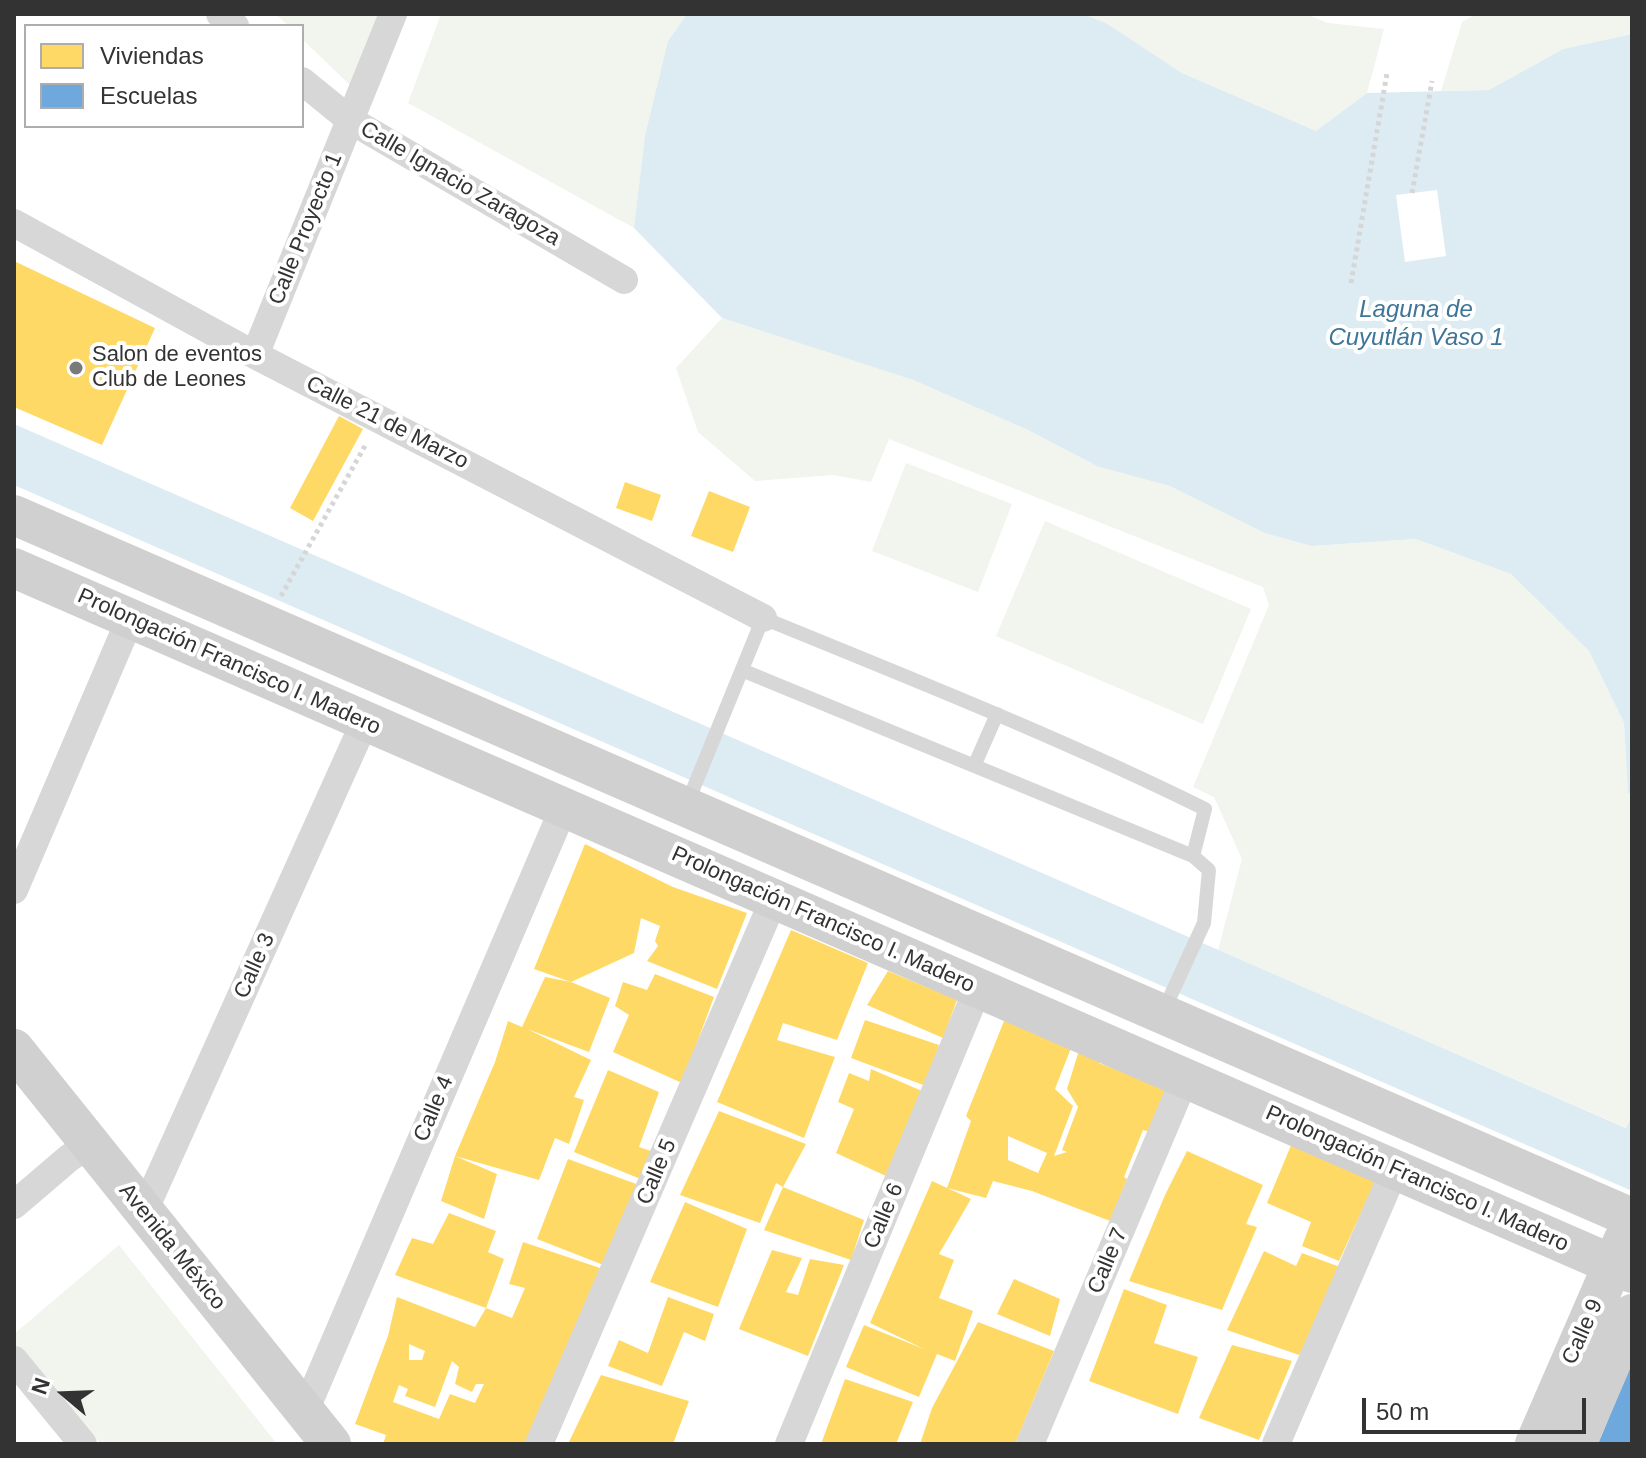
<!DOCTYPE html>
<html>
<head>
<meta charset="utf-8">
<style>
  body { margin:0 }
  #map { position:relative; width:1646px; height:1458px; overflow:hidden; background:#fff; font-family:Helvetica,sans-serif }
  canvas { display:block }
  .frame { position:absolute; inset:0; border:16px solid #333; pointer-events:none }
  .legend { position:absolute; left:24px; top:24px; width:280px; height:104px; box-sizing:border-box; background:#fff; border:2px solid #adadad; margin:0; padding:10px 14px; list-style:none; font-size:24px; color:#333 }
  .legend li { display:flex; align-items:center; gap:16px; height:40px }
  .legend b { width:40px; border:2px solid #adadad }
  .north { position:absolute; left:24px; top:1354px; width:80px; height:80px; -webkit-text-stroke:6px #fff; paint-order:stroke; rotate:289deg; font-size:22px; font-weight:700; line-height:32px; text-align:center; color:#333 }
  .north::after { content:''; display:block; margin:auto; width:28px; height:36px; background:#333; clip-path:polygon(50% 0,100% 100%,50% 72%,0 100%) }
  .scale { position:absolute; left:1362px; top:1398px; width:224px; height:36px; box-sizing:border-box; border:4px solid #333; border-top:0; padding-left:10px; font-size:24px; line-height:28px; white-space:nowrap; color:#333; -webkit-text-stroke:6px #fff; paint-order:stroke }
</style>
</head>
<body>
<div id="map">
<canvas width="1646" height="1458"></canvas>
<div class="frame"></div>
<ul class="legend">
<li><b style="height:22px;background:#ffd966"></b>Viviendas</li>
<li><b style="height:22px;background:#6fa8dc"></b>Escuelas</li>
</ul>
<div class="north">N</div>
<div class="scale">50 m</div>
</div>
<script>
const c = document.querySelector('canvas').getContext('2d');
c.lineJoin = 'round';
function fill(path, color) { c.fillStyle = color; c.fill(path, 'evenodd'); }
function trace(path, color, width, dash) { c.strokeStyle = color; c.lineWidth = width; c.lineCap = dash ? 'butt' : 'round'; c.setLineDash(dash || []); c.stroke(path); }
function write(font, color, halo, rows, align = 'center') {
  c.font = font + ' Helvetica,sans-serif'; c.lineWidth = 8; c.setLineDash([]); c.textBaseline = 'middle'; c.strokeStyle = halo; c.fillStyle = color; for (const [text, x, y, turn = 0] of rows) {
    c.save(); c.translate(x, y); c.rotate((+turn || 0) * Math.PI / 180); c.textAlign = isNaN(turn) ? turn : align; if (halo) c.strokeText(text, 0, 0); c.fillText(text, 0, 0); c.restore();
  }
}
const green = new Path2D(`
  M276 14H383L352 87 302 39V26H288Z
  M441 14H687L668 41 645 135 634 228 408 103Z
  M1083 14H1306L1328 23 1384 29 1367 93 1316 131 1182 73 1106 23Z
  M1476 14H1632V34L1563 49 1489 90 1441 91 1462 22Z
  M722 318 913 380 1026 429 1099 467 1170 486 1312 546 1416 539 1511 574 1589 651 1624 723 1628 792 1632 793V1116L1627 1128 1218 950 1242 859 1214 797 1193 787 1269 605 1263 587 889 439 871 482 833 475 755 481 698 432 676 368Z
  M906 463 1012 504 978 592 872 551Z
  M1045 521 1251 609 1203 724 996 636Z
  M119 1245 277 1444H101L14 1343V1334Z`);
const water = new Path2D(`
  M687 14H1083L1106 23 1182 73 1316 131 1367 93 1489 90 1563 49 1632 34V793H1628L1624 723 1589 651 1511 574 1416 539 1312 546 1265 533 1170 486 1099 467 1026 429 913 380 722 318 634 228 645 135 668 41Z
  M14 424 1626 1128 1632 1116V1191L14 485Z`);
const pier = new Path2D(`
  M1437 190 1446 256 1405 262 1396 195Z`);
const homes = new Path2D(`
  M14 261 155 328 102 445 14 407Z
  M339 416 363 429 313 521 290 508Z
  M625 482 661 495 652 521 616 508Z
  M709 491 750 507 733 552 691 536Z
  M585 844 673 887 747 913 717 989 647 961 658 946 655 941 660 926 641 918 634 953 571 982 534 969Z
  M791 930 868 963 837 1040 783 1023 777 1040 835 1057 804 1138 717 1102Z
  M888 971 957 1000 943 1038 867 1005Z
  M655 974 714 997 682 1083 613 1052 629 1015 615 1006 623 982 647 990Z
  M545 977 571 982 610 998 589 1052 527 1029 591 1060 574 1097 584 1100 569 1144 555 1138 539 1180 455 1156 497 1174 484 1219 441 1201 455 1156 495 1062 508 1021 522 1027Z
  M1006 1016 1073 1043 1055 1089 1073 1106 1054 1156 1067 1152 1062 1150 1078 1107 1067 1089 1081 1044 1104 1053 1099 1063 1169 1089 1150 1132 1143 1130 1124 1177 1127 1179 1110 1221 1032 1191 993 1181 986 1198 947 1188 971 1121 966 1116ZM1008 1136 1047 1153 1038 1173 1008 1160Z
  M865 1020 939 1045 926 1086 851 1058Z
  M871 1069 922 1091 886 1176 836 1153 854 1109 838 1102 849 1073 869 1081Z
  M608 1070 659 1092 639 1147 657 1153 643 1180 574 1152Z
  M719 1111 806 1144 783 1187 776 1183 760 1223 680 1195Z
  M1292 1143 1376 1180 1339 1261 1302 1246 1311 1222 1267 1203Z
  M1187 1151 1263 1185 1246 1224 1257 1227 1222 1310 1129 1281 1165 1195Z
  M568 1159 639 1185 606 1266 537 1239Z
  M932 1181 971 1199 939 1254 954 1260 939 1298 973 1311 955 1361 937 1354 919 1397 846 1367 864 1325 924 1349 870 1323Z
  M783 1187 864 1220 851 1260 764 1230Z
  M685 1202 747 1229 718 1307 650 1282Z
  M449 1213 496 1231 488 1252 504 1259 486 1308 395 1275 412 1238 433 1244Z
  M523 1242 600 1268 530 1444H383L386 1435 355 1424 388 1336 397 1297 475 1327 486 1308 512 1318 525 1288 509 1284ZM409 1344 425 1351 422 1360H409ZM452 1361 459 1367 455 1384 472 1392 476 1384H484L475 1403 450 1394 439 1419 393 1402 399 1385 408 1389 405 1396 435 1407Z
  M772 1250 802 1258 786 1292 798 1295 810 1259 844 1265 808 1356 739 1329Z
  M1264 1251 1296 1266 1302 1253 1340 1267 1321 1316 1299 1355 1227 1330Z
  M1014 1279 1060 1299 1050 1336 997 1314Z
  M1124 1289 1167 1305 1154 1343 1198 1357 1178 1414 1089 1381Z
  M668 1297 714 1314 705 1341 684 1332 662 1386 608 1366 619 1340 648 1353Z
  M978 1322 1054 1351 1015 1444H920L932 1408Z
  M1232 1345 1292 1361 1259 1440 1199 1418Z
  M601 1375 689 1401 673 1444H568Z
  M845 1379 913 1402 896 1444H821Z`);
const schools = new Path2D(`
  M1632 1362V1444H1598Z`);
const path = new Path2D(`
  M1412 193 1432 81
  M1351 283 1387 73
  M281 596 366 444`);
const lane = new Path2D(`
  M744 671 1193 856 1209 870 1204 923 1164 1010
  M975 764 997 714
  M687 804 763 618C912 679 1061 738 1205 809L1193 856`);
const street = new Path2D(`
  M220 14 235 26
  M302 81 350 120 624 280
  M14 223 255 355 763 618
  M255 355 393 14
  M14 890 130 619
  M14 1205 69 1158 90 1144
  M144 1211 365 721
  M14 1360 83 1444
  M305 1411 564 807
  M539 1444 774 899
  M789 1444 978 988
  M1030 1444 1185 1078
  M1276 1444 1395 1169`);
const secondary = new Path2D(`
  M14 515 1632 1218
  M14 568 1632 1273
  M14 1049 331 1444
  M1535 1444 1624 1239
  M1576 1444 1632 1314`);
const markers = [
  [76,368,8,"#7a7a7a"]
];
const streetNames = [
  ["Calle Ignacio Zaragoza",460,184,30],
  ["Calle Proyecto 1",306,229,-68],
  ["Calle 21 de Marzo",387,423,27],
  ["Prolongación Francisco I. Madero",229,662,24],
  ["Prolongación Francisco I. Madero",823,920,24],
  ["Calle 3",255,966,-66],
  ["Calle 4",434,1109,-67],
  ["Calle 5",657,1172,-67],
  ["Prolongación Francisco I. Madero",1417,1179,24],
  ["Calle 6",884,1216,-67],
  ["Avenida México",172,1247,51],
  ["Calle 7",1108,1261,-67],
  ["Calle 9",1583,1332,-66]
];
const poiNames = [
  ["Salon de eventos",92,355],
  ["Club de Leones",92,380]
];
const waterNames = [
  ["Laguna de",1416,310],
  ["Cuyutlán Vaso 1",1416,338]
];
fill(green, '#f1f5ed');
fill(water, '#ddebf3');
fill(pier, '#fff');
fill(homes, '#ffd966');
fill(schools, '#6fa8dc');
trace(path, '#d6d6d6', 5, [4, 4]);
trace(lane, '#d7d7d7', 14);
trace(street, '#d7d7d7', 28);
trace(secondary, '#d0d0d0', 40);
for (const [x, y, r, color] of markers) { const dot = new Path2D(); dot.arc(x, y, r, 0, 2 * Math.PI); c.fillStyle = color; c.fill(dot); trace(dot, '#fff', 3); }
write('22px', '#333', '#fff', streetNames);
write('22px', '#333', '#fff', poiNames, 'left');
write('italic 24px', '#3f7597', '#fff', waterNames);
</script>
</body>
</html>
